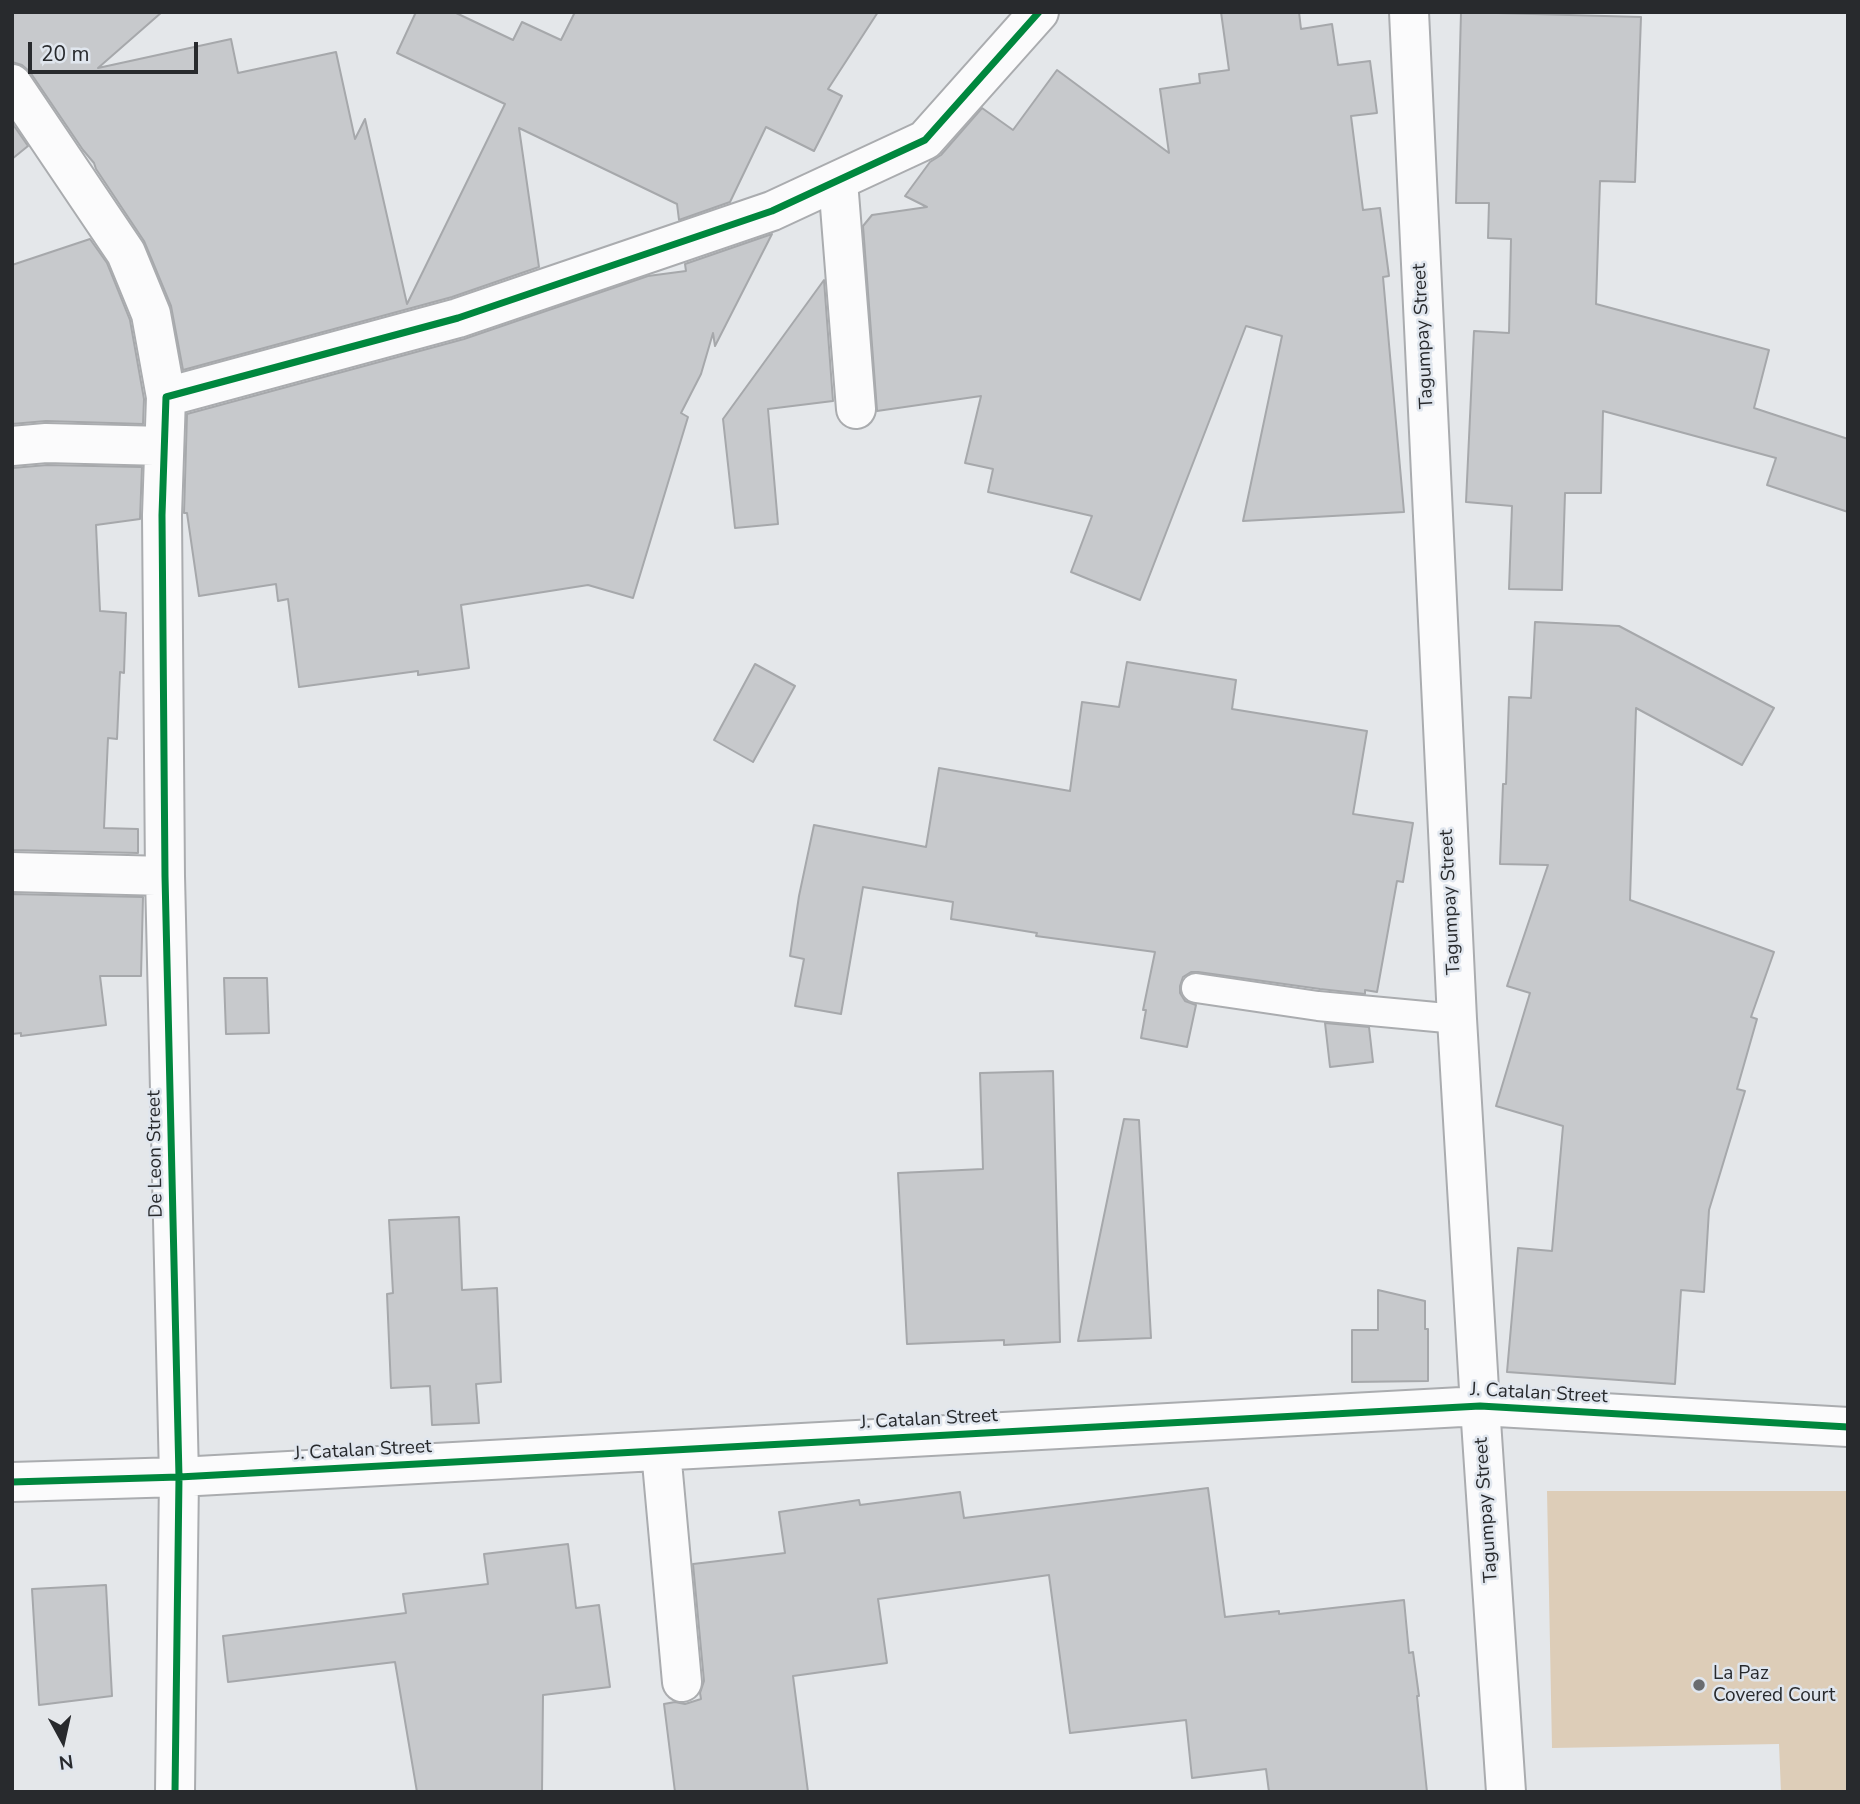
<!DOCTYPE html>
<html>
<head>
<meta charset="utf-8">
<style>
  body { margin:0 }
  #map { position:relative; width:1860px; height:1804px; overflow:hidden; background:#e4e7ea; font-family:"Nunito Sans",sans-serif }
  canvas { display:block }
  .frame { position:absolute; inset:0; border:14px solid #282a2d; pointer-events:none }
  .north { position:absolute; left:28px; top:1706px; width:70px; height:70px; -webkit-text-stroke:5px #e0e6ee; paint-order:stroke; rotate:172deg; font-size:19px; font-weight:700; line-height:28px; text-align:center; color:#282a2d }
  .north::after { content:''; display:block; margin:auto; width:24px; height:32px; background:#282a2d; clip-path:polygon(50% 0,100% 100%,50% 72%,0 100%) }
  .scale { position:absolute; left:28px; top:42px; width:170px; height:32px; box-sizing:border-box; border:4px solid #282a2d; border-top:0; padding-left:9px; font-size:21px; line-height:24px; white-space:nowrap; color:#282a2d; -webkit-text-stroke:5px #e0e6ee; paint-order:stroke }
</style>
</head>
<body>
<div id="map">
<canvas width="1860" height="1804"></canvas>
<div class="frame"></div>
<div class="north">N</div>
<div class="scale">20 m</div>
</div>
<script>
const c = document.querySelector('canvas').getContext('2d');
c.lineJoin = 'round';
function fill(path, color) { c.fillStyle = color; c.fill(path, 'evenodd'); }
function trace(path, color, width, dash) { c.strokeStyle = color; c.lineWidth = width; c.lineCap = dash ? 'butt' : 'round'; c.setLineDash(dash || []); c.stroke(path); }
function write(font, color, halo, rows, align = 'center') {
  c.font = font + ' "Nunito Sans",sans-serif'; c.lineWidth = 5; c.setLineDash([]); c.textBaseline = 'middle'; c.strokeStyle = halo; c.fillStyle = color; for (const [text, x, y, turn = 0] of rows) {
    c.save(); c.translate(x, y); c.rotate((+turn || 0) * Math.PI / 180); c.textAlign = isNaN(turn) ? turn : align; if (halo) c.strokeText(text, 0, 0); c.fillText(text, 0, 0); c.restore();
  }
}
const green = new Path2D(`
  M1547 1491H1848V1792H1781L1779 1744 1552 1748Z`);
const building = new Path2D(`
  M12 12H162L98 68 231 39 238 73 336 52 355 139 365 119 407 304 505 104 397 53 416 12H454L513 40 522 22 561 40 575 12H878L828 89 842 96 814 151 766 127 730 202 679 220 677 204 519 128 539 267 452 297 183 370 171 306 144 241 96 169 94 163 83 150 30 72 22 65 12 62Z
  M1221 12H1299L1301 29 1332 24 1338 65 1370 61 1377 113 1351 116 1363 210 1380 208 1389 276 1383 277 1404 512 1243 521 1282 336 1246 326 1140 600 1071 572 1092 516 988 492 993 469 965 463 981 396 877 411 863 226 872 215 927 207 905 196 930 162 941 155 982 108 1013 130 1057 70 1169 153 1160 89 1200 83 1199 74 1229 70Z
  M1461 12 1641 17 1635 182 1600 181 1596 304 1769 350 1754 408 1848 439V512L1767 485 1776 458 1603 411 1601 493H1565L1562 590 1509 589 1512 506 1466 502 1474 331 1509 333 1511 239 1488 238 1489 203H1456Z
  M12 123 28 146 12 159Z
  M772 234 715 346 713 333 701 374 681 413 688 417 633 598 588 585 461 605 469 668 418 675V671L299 687 288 599 278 601 276 584 199 596 187 513H184L187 414 464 339 648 276 686 271 685 264Z
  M90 239 107 263 130 320 144 399 143 424 46 421 12 424V265Z
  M824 280 833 401 768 409 778 524 735 528 723 419Z
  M47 465 142 467 140 519 96 525 100 611 126 613 124 673 120 672 117 739 108 738 104 828 138 829V853L12 850V468Z
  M1535 622 1619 626 1774 708 1742 765 1636 708 1630 900 1774 952 1751 1017 1757 1019 1737 1089 1745 1091 1709 1210 1704 1292 1681 1290 1675 1384 1507 1372 1518 1248 1552 1251 1563 1126 1496 1106 1530 993 1507 986 1548 865 1500 864 1503 784H1506L1509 697 1531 698Z
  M1127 662 1236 680 1232 709 1367 731 1353 814 1413 823 1403 882 1397 881 1377 992 1365 990V994L1320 989 1198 972H1191L1183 977 1180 986V993L1185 1001 1196 1005 1187 1047 1141 1038 1146 1010H1143L1155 952 1036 936 1037 933 951 919 953 902 863 887 841 1014 795 1006 804 959 790 956 799 896 814 825 926 847 939 768 1070 791 1082 702 1119 707Z
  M755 664 795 686 753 762 714 740Z
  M12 894 143 897 141 976H100L106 1025 21 1036V1033L12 1034Z
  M224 978H267L269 1033 226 1034Z
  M1325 1023 1369 1027 1373 1062 1330 1067Z
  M1053 1071 1060 1342 1004 1345V1340L907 1344 898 1173 983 1169 980 1073Z
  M1124 1119 1139 1120 1151 1338 1078 1341Z
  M459 1217 462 1290 497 1288 501 1382 476 1384 479 1423 432 1425 430 1386 391 1388 387 1294 393 1293 389 1220Z
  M1378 1290 1425 1301V1329H1428V1381L1352 1382V1330H1378Z
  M1208 1488 1225 1617 1279 1611V1614L1404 1600 1409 1653 1413 1652 1419 1696H1417L1427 1792H1269L1266 1769 1192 1778 1186 1720 1070 1733 1049 1575 878 1599 887 1663 793 1676 808 1792H675L664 1704 675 1702 685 1704 701 1699 700 1693 704 1681 693 1564 785 1553 779 1512 859 1500 860 1505 960 1492 964 1518Z
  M568 1544 576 1608 599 1605 610 1687 543 1695 542 1792H417L395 1662 228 1682 223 1636 406 1613 403 1594 488 1584 484 1554Z
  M106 1585 112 1696 39 1705 32 1589Z`);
const service = new Path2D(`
  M1196 988 1318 1006 1457 1019`);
const minor = new Path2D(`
  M1409 12 1457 1019 1480 1406 1506 1792
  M12 84 126 253 151 314 166 397
  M838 181 856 409
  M12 446 46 443 164 446
  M12 872 165 876
  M661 1451 682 1682
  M12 1482 179 1477 1480 1406 1848 1427
  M175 1792 179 1477 165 876 162 515 166 397 458 318 772 211 925 140 1039 12`);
const cycleway = new Path2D(`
  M12 1482 179 1477 1480 1406 1848 1427
  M175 1792 179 1477 165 876 162 515 166 397 458 318 772 211 925 140 1039 12`);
const markers = [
  [1699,1685,7,"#6a6c6f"]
];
const streetNames = [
  ["Tagumpay Street",1424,336,-93],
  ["Tagumpay Street",1451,902,-93],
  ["De Leon Street",156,1154,-91],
  ["J. Catalan Street",1539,1394,3],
  ["J. Catalan Street",929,1420,-3],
  ["J. Catalan Street",363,1451,-3],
  ["Tagumpay Street",1487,1510,-94]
];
const poiNames = [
  ["La Paz",1713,1674],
  ["Covered Court",1713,1696]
];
fill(green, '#ddcdb8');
fill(building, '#c7c9cc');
trace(building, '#a6a8ab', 2);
trace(service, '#aaacaf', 32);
trace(minor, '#aaacaf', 42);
trace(service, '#fbfbfc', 28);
trace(minor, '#fbfbfc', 38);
trace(cycleway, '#00873e', 7);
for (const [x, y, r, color] of markers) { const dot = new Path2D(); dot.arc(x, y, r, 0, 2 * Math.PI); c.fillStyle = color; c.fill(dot); trace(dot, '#e0e6ee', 2.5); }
write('19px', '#282a2d', '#e0e6ee', streetNames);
write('19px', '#282a2d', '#e0e6ee', poiNames, 'left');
</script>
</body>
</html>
